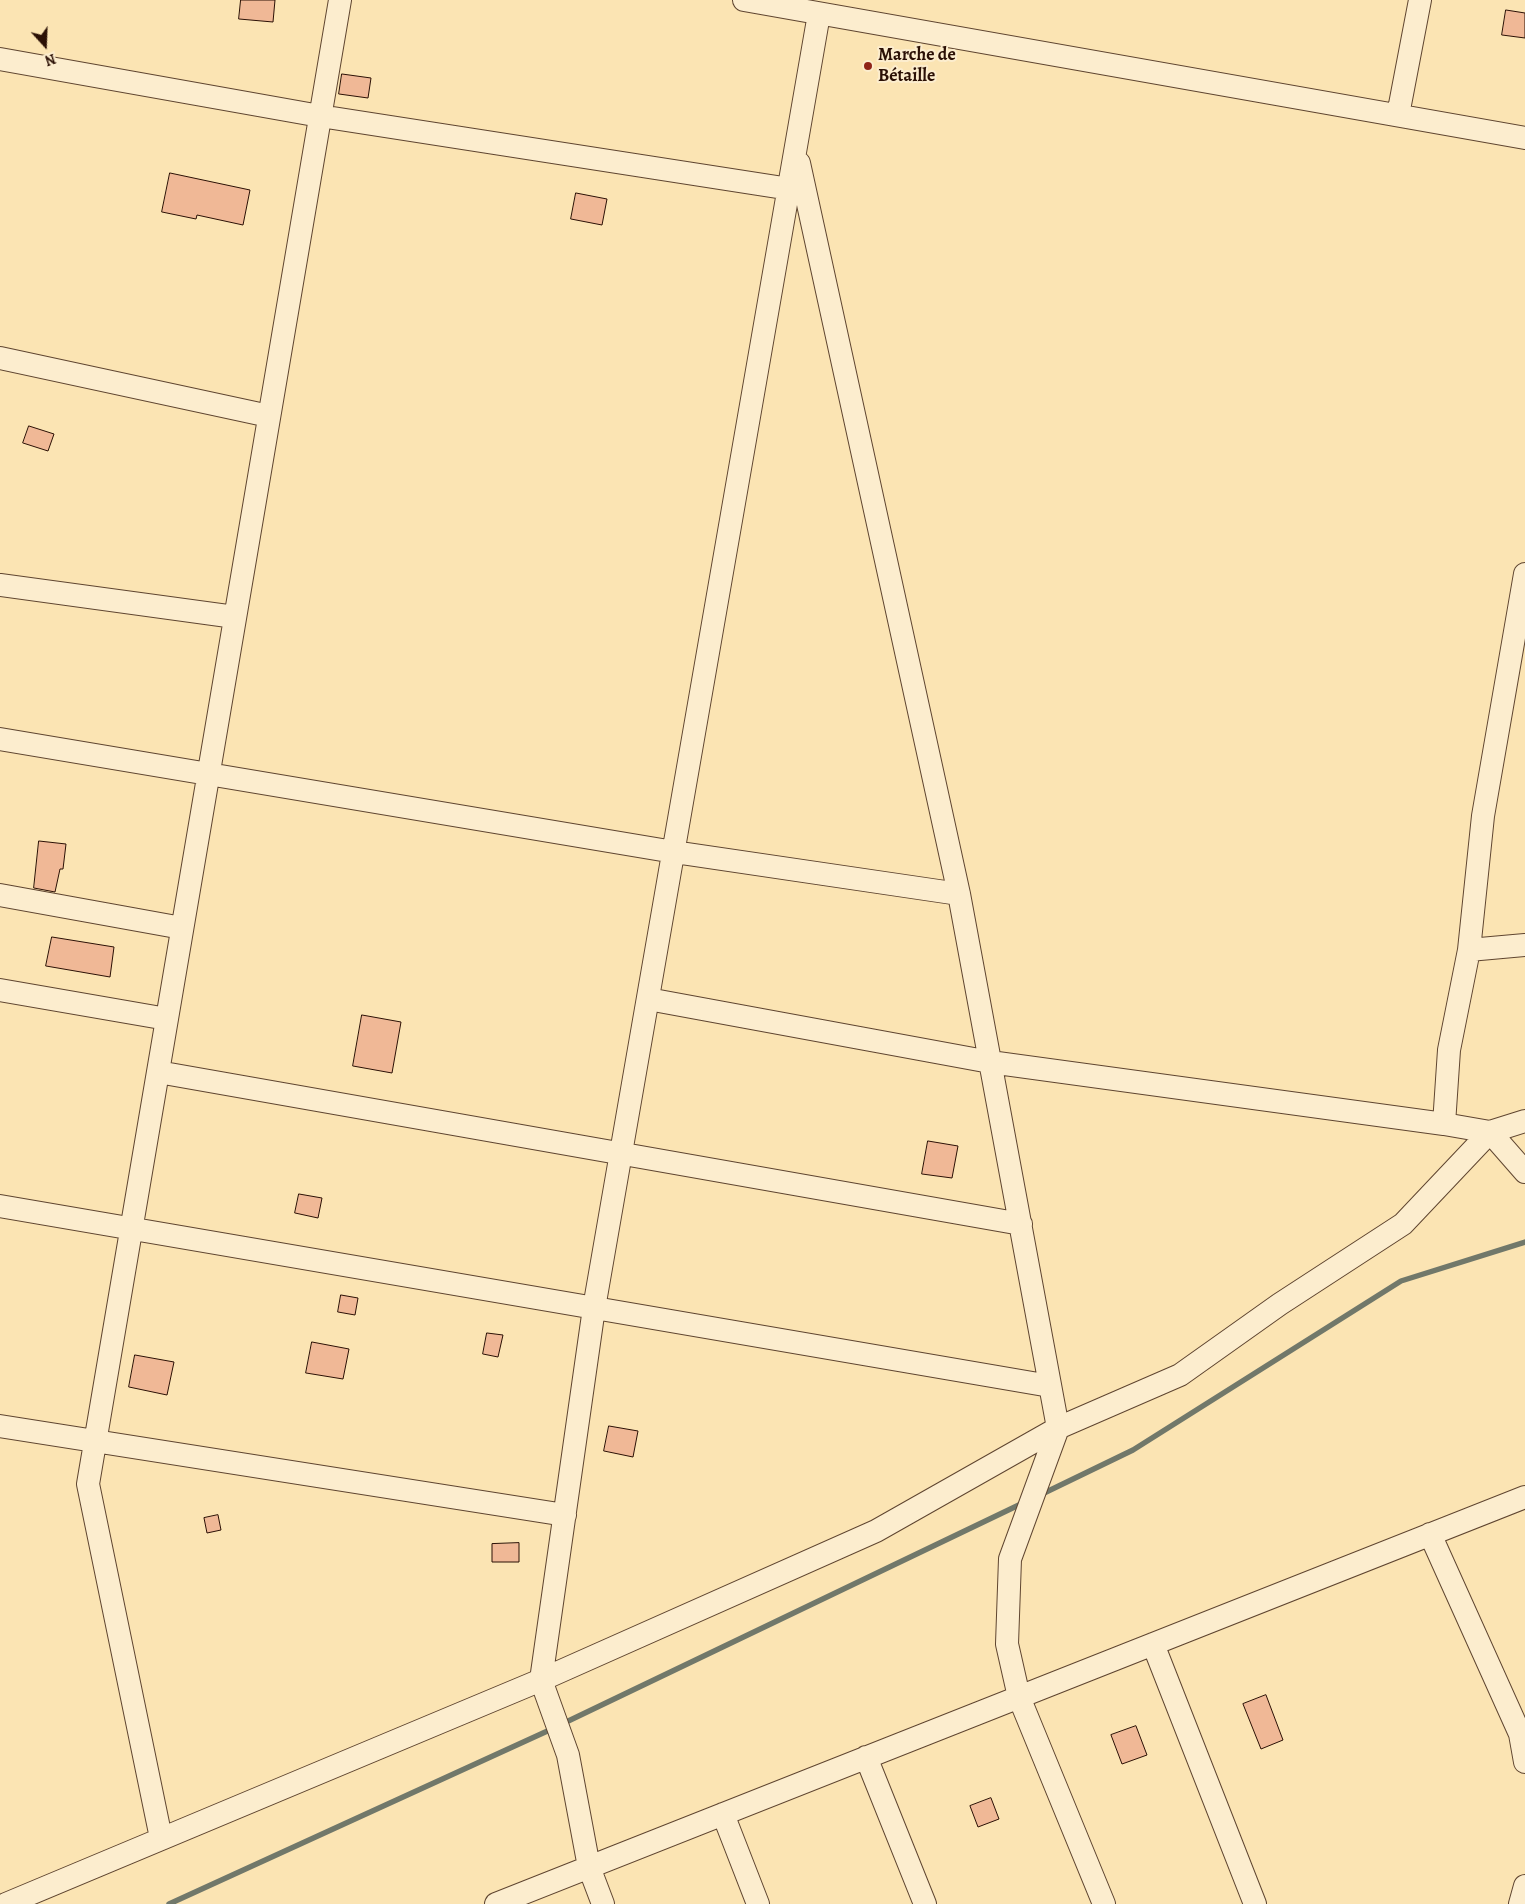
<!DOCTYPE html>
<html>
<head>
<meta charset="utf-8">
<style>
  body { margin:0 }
  #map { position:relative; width:1525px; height:1904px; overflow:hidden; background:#fbe4b3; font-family:Alegreya,serif }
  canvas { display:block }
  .north { position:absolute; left:20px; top:20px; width:50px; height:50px; -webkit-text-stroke:4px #fcedce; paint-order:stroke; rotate:160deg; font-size:14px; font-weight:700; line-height:20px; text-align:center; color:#2b1005 }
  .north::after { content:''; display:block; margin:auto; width:18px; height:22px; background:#2b1005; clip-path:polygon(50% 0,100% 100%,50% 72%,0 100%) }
</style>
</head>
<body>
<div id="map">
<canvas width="1525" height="1904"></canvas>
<div class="north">N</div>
</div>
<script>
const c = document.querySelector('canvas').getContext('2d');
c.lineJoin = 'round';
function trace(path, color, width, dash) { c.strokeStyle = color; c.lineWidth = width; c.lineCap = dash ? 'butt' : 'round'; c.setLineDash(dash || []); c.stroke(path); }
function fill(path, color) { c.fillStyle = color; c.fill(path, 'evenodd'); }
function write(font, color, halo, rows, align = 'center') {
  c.font = font + ' Alegreya,serif'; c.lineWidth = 4; c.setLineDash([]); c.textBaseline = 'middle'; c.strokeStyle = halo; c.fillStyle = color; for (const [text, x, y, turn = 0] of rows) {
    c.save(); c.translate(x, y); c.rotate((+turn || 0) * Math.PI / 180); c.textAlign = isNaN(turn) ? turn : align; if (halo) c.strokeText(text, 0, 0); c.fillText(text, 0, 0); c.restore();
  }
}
const stream = new Path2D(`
  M1040 1495 1133 1450 1401 1281 1525 1242
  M562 1724 1023 1503
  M169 1904 554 1728`);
const building = new Path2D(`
  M241 0H275L273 22 239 19Z
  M1506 10 1525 13V38L1502 35Z
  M342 74 371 78 368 98 339 94Z
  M170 173 250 190 243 225 197 215 196 219 162 212Z
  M576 193 607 199 602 225 571 219Z
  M29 426 54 434 48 451 23 443Z
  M39 841 66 844 63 869H60L55 892 34 888Z
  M52 937 114 947 110 977 46 966Z
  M362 1015 401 1022 392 1073 353 1066Z
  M928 1141 958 1146 952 1178 922 1174Z
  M299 1194 322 1198 318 1218 295 1213Z
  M341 1295 358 1298 355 1315 338 1312Z
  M487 1333 503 1335 498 1357 483 1354Z
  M312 1342 349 1349 343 1379 306 1373Z
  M135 1355 174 1362 167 1395 129 1387Z
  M609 1426 638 1431 633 1457 604 1451Z
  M218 1515 221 1530 207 1533 204 1518Z
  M519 1543V1562H492V1544Z
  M1266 1695 1283 1740 1261 1749 1243 1704Z
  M1136 1726 1147 1755 1122 1764 1111 1735Z
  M991 1798 999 1819 978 1827 970 1806Z`);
const minor = new Path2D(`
  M744 0 1525 138
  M0 59 320 116 790 189
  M1398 115 1420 0
  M799 163 959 894 1058 1428 1010 1559 1007 1644 1019 1697 1104 1904
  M0 358 269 416
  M0 585 235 617
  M0 739 674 852 959 894
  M0 895 182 928
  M1469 950 1525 945
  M0 990 167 1019
  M648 999 990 1062 1444 1124 1490 1132 1525 1172
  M158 1072 1021 1224
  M1444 1124 1449 1050 1469 950 1483 816 1525 574
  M0 1206 1050 1386
  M0 1426 565 1515
  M1430 1534 1520 1734
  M1153 1644 1255 1904
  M1525 1733 1520 1734 1525 1762
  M866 1757 925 1904
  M723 1814 758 1904
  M161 1838 88 1484 340 0
  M6 1904 541 1680 876 1531 1058 1428 1180 1375 1280 1304 1403 1224 1490 1132 1525 1121
  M496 1904 1525 1497
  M603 1904 589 1867 568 1755 541 1680 594 1308 819 14
  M1520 1904 1525 1886`);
const markers = [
  [868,66,5,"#8f2418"]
];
const poiNames = [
  ["Marche de",878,56],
  ["Bétaille",878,77]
];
trace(stream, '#71786a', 5.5);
fill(building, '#f0b896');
trace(building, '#2b1005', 1);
trace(minor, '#5f4530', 24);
trace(minor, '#fcedce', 22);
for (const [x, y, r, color] of markers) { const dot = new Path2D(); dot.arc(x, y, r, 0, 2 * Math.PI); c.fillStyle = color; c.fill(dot); trace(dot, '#fcedce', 2); }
write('bold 18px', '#2b1005', '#fcedce', poiNames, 'left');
</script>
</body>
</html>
